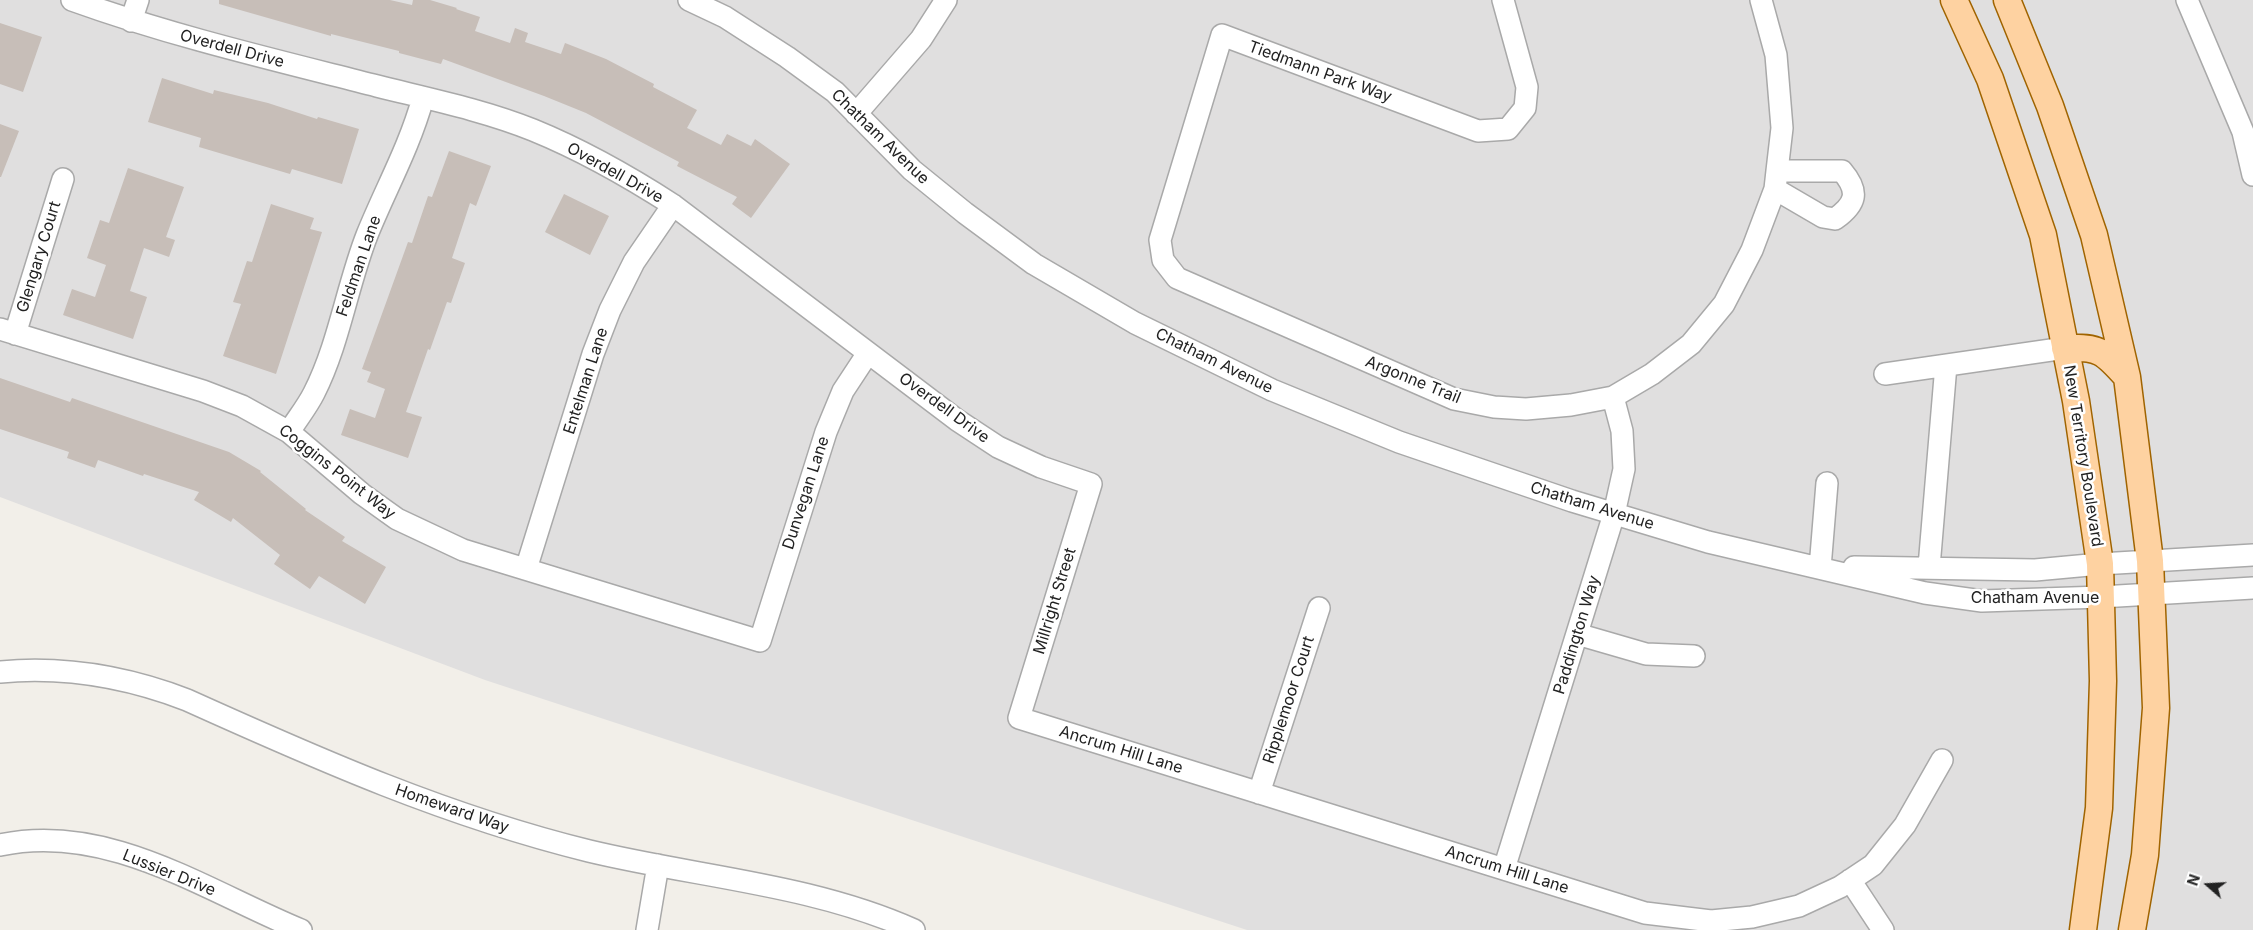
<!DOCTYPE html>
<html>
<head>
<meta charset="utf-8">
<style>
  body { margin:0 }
  #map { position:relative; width:2253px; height:930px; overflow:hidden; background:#f2efe9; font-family:Inter,sans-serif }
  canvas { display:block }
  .north { position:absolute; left:2183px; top:860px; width:50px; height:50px; -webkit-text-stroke:4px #fff; paint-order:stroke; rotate:289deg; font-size:14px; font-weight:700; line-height:20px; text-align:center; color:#222 }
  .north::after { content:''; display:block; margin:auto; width:18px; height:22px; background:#222; clip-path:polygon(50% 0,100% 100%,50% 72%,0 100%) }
</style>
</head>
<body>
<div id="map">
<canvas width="2253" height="930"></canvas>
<div class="north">N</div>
</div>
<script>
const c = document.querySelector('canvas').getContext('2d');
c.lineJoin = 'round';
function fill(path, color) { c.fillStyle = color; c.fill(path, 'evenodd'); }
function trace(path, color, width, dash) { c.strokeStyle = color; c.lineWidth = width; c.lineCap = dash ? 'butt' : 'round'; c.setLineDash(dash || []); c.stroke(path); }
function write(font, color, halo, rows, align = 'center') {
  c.font = font + ' Inter,sans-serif'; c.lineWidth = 5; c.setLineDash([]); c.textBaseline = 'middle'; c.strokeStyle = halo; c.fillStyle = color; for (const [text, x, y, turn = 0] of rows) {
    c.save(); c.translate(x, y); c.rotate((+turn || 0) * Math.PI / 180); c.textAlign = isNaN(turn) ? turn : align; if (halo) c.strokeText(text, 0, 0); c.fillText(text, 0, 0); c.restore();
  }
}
const residential = new Path2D(`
  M0 0H2253V930H1247L485 680 0 497Z`);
const building = new Path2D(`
  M219 0H390L412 5 413 0H430L457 8 456 9 480 17 475 31 510 43 515 28 528 33 525 42 561 54 565 43 606 59 654 84 653 87 697 110 687 128 721 145 727 134 751 146 755 139 790 164 751 218 732 204 737 197 677 166 679 162 586 113 544 96 443 59 441 64 399 53V51L331 34V36L219 4Z
  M0 23 42 37 23 92 0 84Z
  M162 78 213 94 214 90 268 103 317 119 318 117 359 129 342 184 292 169 290 174 199 147 201 138 148 122Z
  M0 124 19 131 1 177H0Z
  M449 151 491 166 476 206 470 203 452 258 465 263 451 303 447 302 430 350 428 349 406 412 422 417 408 458 341 435 350 409 375 418 385 389 367 382 371 372 362 369 408 242 412 243 428 196 432 197Z
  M128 168 184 187 166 237 175 240 169 257 144 248 130 291 147 297 133 339 63 315 72 289 95 297 106 265 87 258 100 220 109 223Z
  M564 194 609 216 590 255 545 232Z
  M271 204 314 218 310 229 322 232 276 374 223 356 241 304 233 302 247 261 252 262Z
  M0 378 70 402 72 398 229 452 261 471 260 472 306 509 305 510 345 537 342 541 386 567 365 604 319 576 310 589 274 564 280 555 233 518 231 522 194 500 199 492 144 474 143 476 98 460 95 468 67 458 69 452 0 429Z`);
const minor = new Path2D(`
  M72 0C172 36 275 60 377 86 429 99 483 110 533 130 582 150 628 176 673 205L957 420 998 447 1041 467 1091 484 1019 718 1645 913 1711 921 1752 917 1799 906 1840 887 1873 865 1905 825 1942 760
  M689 0 725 17 787 57 835 92 912 170 965 213 1034 264 1135 323 1272 390 1399 442 1572 501 1708 542 1925 593 1982 601 2101 597 2253 588
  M1503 0 1527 87 1525 108 1508 129 1478 131 1222 35 1160 240 1163 260 1177 278 1454 399 1494 407 1526 409 1571 405 1613 397 1652 374 1691 344 1724 304 1752 250 1775 189 1777 171 1782 128 1776 55 1761 0
  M2187 0 2243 132 2253 175
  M131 21 138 0
  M856 114 921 39 946 0
  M1775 189 1823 217 1835 219C1856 204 1860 192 1842 171H1777
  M0 329 203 391 242 406 289 432 362 494 397 519 463 550 760 641 826 432 843 391 868 353
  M15 334 63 179
  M1885 374 2065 348
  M289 432C297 419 307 407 314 393 339 344 347 286 367 235 386 188 409 148 423 98
  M1854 567 2035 570 2100 564 2253 555
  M1929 567 1946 365
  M1820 568 1827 483
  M526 569 593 354 610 310 634 262 673 205
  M1577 634 1646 654 1694 656
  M0 672C64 666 127 677 187 700 320 760 447 816 589 851 697 877 811 884 914 930
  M1259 793 1319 608
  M0 845C108 822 206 891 301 930
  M1504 869 1614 514 1624 469 1622 431 1613 397
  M1850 880 1883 930
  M647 930 658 865`);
const major = new Path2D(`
  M1954 0 1990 79 2043 235 2076 401 2100 564 2103 681 2099 808 2083 930
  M2007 0 2050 106 2094 235 2127 377 2150 561 2156 708 2145 855 2132 930
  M2065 348C2099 346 2105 352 2127 377`);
const streetNames = [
  ["Overdell Drive",232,49,15],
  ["Tiedmann Park Way",1320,72,20],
  ["Chatham Avenue",880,137,44],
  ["Overdell Drive",615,173,29],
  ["Glengary Court",39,257,-73],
  ["Feldman Lane",359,266,-71],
  ["Chatham Avenue",1214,361,26],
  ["Argonne Trail",1413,380,22],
  ["Entelman Lane",586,381,-72],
  ["Overdell Drive",944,408,36],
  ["New Territory Boulevard",2083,456,81],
  ["Coggins Point Way",337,472,38],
  ["Dunvegan Lane",806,493,-72],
  ["Chatham Avenue",1592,506,17],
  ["Chatham Avenue",2035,598],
  ["Millright Street",1055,601,-73],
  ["Paddington Way",1577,635,-73],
  ["Ripplemoor Court",1289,700,-72],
  ["Ancrum Hill Lane",1121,750,17],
  ["Homeward Way",452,809,19],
  ["Ancrum Hill Lane",1507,870,17],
  ["Lussier Drive",169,873,22]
];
fill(residential, '#e0dfdf');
fill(building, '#c7beb8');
trace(minor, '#a9a9a9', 24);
trace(major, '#a06400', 29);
trace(minor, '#fff', 21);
trace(major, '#fed2a1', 26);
write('16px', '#222', '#fff', streetNames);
</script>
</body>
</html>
